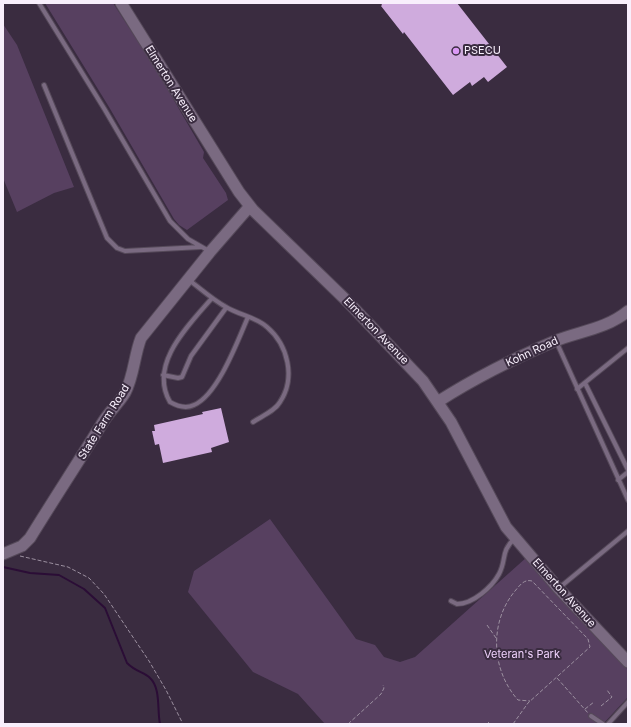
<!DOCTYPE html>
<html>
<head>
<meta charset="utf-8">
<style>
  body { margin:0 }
  #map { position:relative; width:631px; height:727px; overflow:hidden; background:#3a2c40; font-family:Inter,sans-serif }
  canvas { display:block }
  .frame { position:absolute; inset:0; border:4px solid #f8effc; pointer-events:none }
</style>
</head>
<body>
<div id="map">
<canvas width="631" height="727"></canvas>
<div class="frame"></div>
</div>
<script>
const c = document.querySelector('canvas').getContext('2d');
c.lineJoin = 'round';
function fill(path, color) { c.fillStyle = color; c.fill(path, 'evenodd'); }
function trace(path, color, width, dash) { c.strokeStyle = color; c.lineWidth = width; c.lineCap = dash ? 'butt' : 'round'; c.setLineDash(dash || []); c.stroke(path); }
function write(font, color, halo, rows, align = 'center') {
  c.font = font + ' Inter,sans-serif'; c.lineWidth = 4; c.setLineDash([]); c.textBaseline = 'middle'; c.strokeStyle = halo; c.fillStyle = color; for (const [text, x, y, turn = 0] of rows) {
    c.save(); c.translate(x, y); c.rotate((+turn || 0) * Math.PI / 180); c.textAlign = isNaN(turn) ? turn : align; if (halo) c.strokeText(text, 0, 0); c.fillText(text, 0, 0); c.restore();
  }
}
const green = new Path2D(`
  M45 3H113L154 66 204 152 203 158 226 193 228 200 187 230 179 225 174 219 109 107Z
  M3 24 17 45 74 187 54 193 17 212 3 178Z
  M270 519 356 639 375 645 384 657 400 662 415 657 527 557 621 660 628 670V697L603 724H325L298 694 253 672 188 592 194 571Z`);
const stream = new Path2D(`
  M3 567 30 573 59 575 84 589 105 608 127 663C136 672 144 672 150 678 161 688 157 711 160 724`);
const building = new Path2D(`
  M381 3H457L507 67 488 82 484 77 472 86 470 82 453 95 404 32 403 34 381 6 382 5Z
  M221 408 229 442 211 448 212 452 163 463 159 444 155 445 152 431H155L154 425 203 414 202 412Z`);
const path = new Path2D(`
  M20 556 68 567 89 578 104 594 149 661 166 690 183 724
  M487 625 496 638
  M557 678 588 713
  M601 706 612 697 607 690
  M585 709 594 702
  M488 722 490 724
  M348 724 381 694 384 688 383 685
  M513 724 528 703 590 647 588 639 532 581C524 579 520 585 515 591 489 622 491 670 518 700L530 701`);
const lane = new Path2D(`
  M39 3 105 110 170 221 188 239 209 251
  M44 85 107 238 117 248 125 251 201 247
  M189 280C201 289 213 300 226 307 239 315 256 317 267 327 288 345 296 378 280 402 275 411 262 416 253 422
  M212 298C189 325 148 364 170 402 177 406 186 409 194 405 218 395 238 340 248 317
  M556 341 628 500
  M163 375 178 378 182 377 191 356 226 308
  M585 383 628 470
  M577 389 628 348
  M618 480 628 472
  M559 588 628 531
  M451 601 457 604C473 604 492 587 499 574 507 559 500 552 515 538
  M591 716 603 724
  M608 724 628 702`);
const secondary = new Path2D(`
  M121 3 239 192 253 210 348 302 423 381 451 422 506 527 558 588 628 662
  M439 401C475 378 515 358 555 341 580 331 606 329 628 311
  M3 554 22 546 30 538C54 499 79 461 103 422 109 412 119 403 125 393 134 376 134 356 141 338L210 252 250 206`);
const markers = [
  [456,51,4,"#db99f5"]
];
const poiNames = [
  ["PSECU",464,51]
];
const streetNames = [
  ["Elmerton Avenue",171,84,58],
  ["Elmerton Avenue",376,331,46],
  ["Kohn Road",532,352,-25],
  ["State Farm Road",104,422,-58],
  ["Elmerton Avenue",564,593,48]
];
const parkNames = [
  ["Veteran's Park",522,655]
];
fill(green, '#574060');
trace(stream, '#2b0d36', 2);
fill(building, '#cfabdd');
trace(lane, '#554959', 6);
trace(secondary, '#554959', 13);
trace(path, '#9c90a0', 1, [4, 2]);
trace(lane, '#7a6a81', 4);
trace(secondary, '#7a6a81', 11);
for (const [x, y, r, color] of markers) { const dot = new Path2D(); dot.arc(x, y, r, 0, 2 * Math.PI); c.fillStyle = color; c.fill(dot); trace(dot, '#3a2c40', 1.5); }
write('11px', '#f8effc', '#3a2c40', poiNames, 'left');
write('11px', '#f8effc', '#3a2c40', streetNames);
write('11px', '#f0d2fd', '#3a2c40', parkNames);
</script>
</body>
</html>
